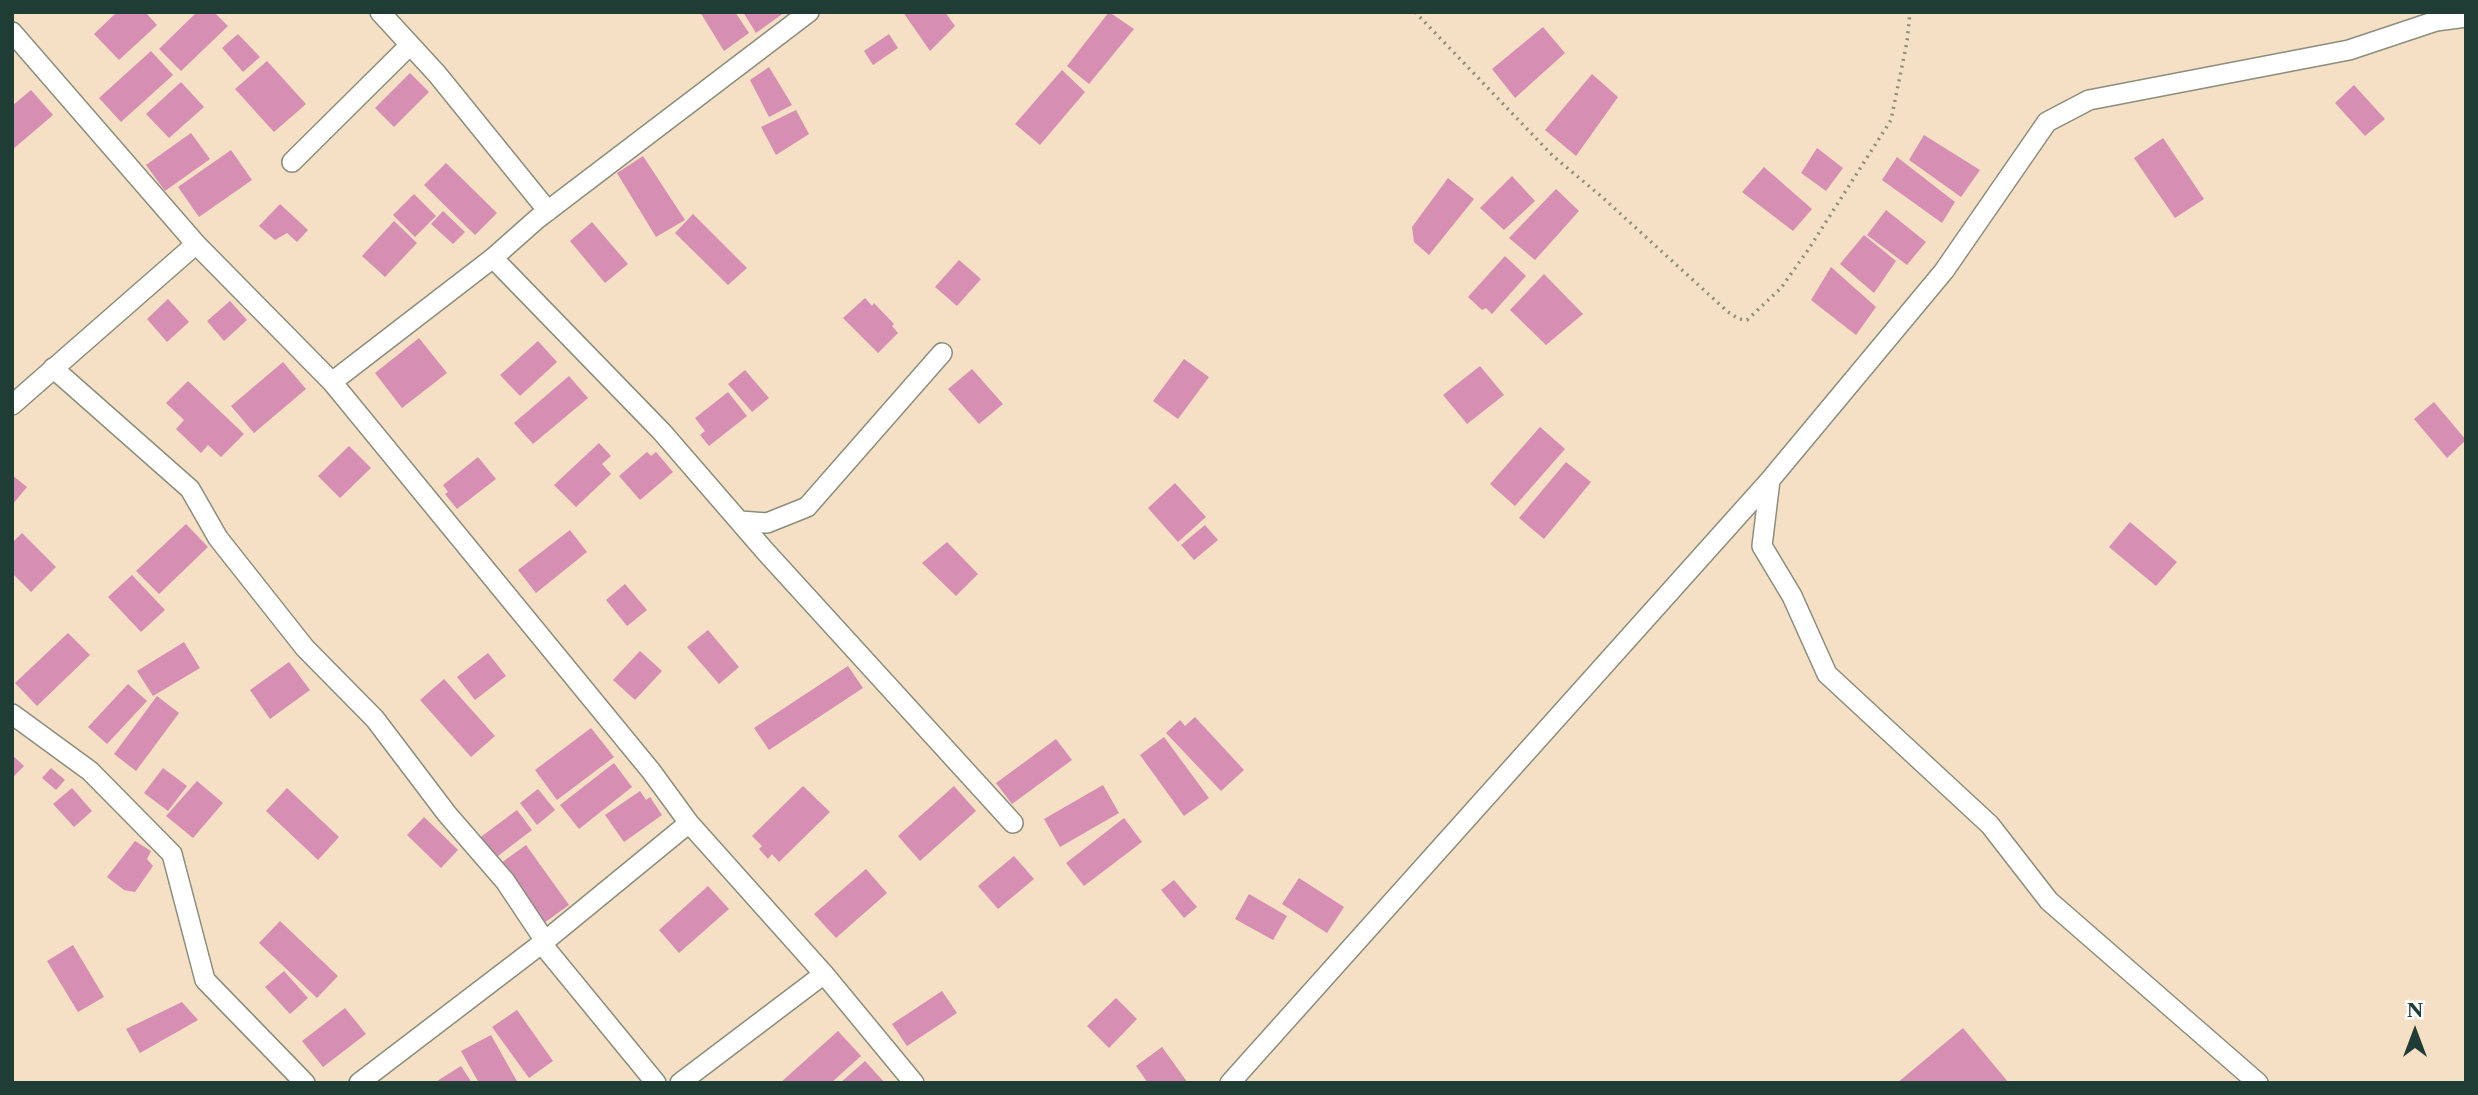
<!DOCTYPE html>
<html>
<head>
<meta charset="utf-8">
<style>
  body { margin:0 }
  #map { position:relative; width:2478px; height:1095px; overflow:hidden; background:#f5e0c5; font-family:"Libre Caslon Text",serif }
  canvas { display:block }
  .frame { position:absolute; inset:0; border:14px solid #1f3d34; pointer-events:none }
  .north { position:absolute; left:2380px; top:997px; width:70px; height:70px; -webkit-text-stroke:5px #fff; paint-order:stroke; rotate:0deg; font-size:19px; font-weight:700; line-height:28px; text-align:center; color:#1f3d34 }
  .north::after { content:''; display:block; margin:auto; width:24px; height:32px; background:#1f3d34; clip-path:polygon(50% 0,100% 100%,50% 72%,0 100%) }
</style>
</head>
<body>
<div id="map">
<canvas width="2478" height="1095"></canvas>
<div class="frame"></div>
<div class="north">N</div>
</div>
<script>
const c = document.querySelector('canvas').getContext('2d');
c.lineJoin = 'round';
function fill(path, color) { c.fillStyle = color; c.fill(path, 'evenodd'); }
function trace(path, color, width, dash) { c.strokeStyle = color; c.lineWidth = width; c.lineCap = dash ? 'butt' : 'round'; c.setLineDash(dash || []); c.stroke(path); }
const building = new Path2D(`
  M117 12H145L157 25 119 60 94 34Z
  M197 12H214L228 26 181 71 159 49Z
  M700 12H735L749 33 724 51Z
  M743 12H785L756 33Z
  M903 12H945L955 26 930 51Z
  M1109 12 1134 29 1089 84 1067 66Z
  M1543 27 1565 53 1515 98 1492 69Z
  M238 34 260 57 243 72 222 48Z
  M889 34 898 48 873 65 864 51Z
  M151 51 173 75 121 122 99 98Z
  M267 61 306 104 274 132 235 89Z
  M769 67 792 105 769 117 750 80Z
  M1062 70 1085 92 1040 145 1015 124Z
  M410 73 429 92 394 127 375 108Z
  M1592 74 1618 97 1576 156 1545 130Z
  M181 82 204 107 169 138 146 114Z
  M2354 85 2385 119 2365 136 2335 103Z
  M31 90 53 115 12 150V106Z
  M796 110 809 134 776 155 761 127Z
  M191 133 210 159 165 191 146 165Z
  M1924 135 1980 170 1961 197 1909 160Z
  M2163 138 2204 199 2175 218 2134 158Z
  M1817 148 1843 168 1826 191 1801 173Z
  M231 150 252 180 199 217 178 187Z
  M643 156 685 220 656 237 617 173Z
  M1897 157 1955 202 1942 223 1882 180Z
  M446 163 497 213 475 235 424 185Z
  M1764 167 1812 209 1793 231 1742 192Z
  M1512 176 1535 201 1504 230 1480 208Z
  M1448 178 1474 199 1429 255 1414 242 1412 227Z
  M1556 189 1579 211 1535 260 1509 238Z
  M414 194 436 216 415 237 393 215Z
  M280 204 308 230 297 242 287 233 275 240 259 226Z
  M1886 210 1926 242 1907 265 1867 235Z
  M443 211 465 232 453 244 431 224Z
  M693 214 747 268 728 285 675 233Z
  M394 221 417 243 385 277 362 256Z
  M592 222 628 264 605 283 570 241Z
  M1864 235 1896 261 1874 293 1840 264Z
  M1505 256 1526 276 1492 314 1486 308 1482 310 1468 297Z
  M959 260 981 279 957 306 935 287Z
  M1831 267 1876 307 1856 335 1811 300Z
  M1544 274 1583 314 1546 345 1510 310Z
  M865 298 872 306 874 303 894 324 892 326 898 333 878 353 843 318Z
  M168 299 189 322 167 342 147 319Z
  M230 301 247 320 224 341 207 321Z
  M419 338 447 373 402 408 375 373Z
  M538 341 557 362 520 396 500 375Z
  M1184 359 1209 377 1178 419 1153 401Z
  M283 362 306 389 254 433 231 406Z
  M1480 366 1504 395 1467 424 1443 395Z
  M972 369 1003 404 979 424 948 389Z
  M745 370 769 398 752 412 728 384Z
  M569 376 588 398 533 444 514 423Z
  M188 381 244 434 221 457 208 445 201 453 176 429 184 420 166 403Z
  M728 392 747 416 709 446 700 435 705 431 695 418Z
  M2434 402 2466 440 2447 458 2414 419Z
  M1540 427 1565 449 1515 506 1490 484Z
  M599 443 611 456 602 464 611 474 576 507 554 485Z
  M349 446 371 468 340 498 318 476Z
  M647 452 651 456 656 452 673 472 640 500 619 476Z
  M478 457 496 479 457 509 445 494 448 492 443 485Z
  M1566 462 1591 482 1544 539 1519 518Z
  M12 475 27 487 12 505Z
  M1175 483 1206 517 1178 542 1148 508Z
  M2130 522 2177 562 2156 586 2109 547Z
  M186 524 208 547 159 594 136 571Z
  M1205 525 1218 540 1194 560 1181 545Z
  M570 530 587 552 536 593 518 570Z
  M22 533 56 567 31 592 12 573V543Z
  M947 542 978 574 956 596 922 563Z
  M132 575 165 610 141 632 108 597Z
  M625 584 647 610 627 626 606 600Z
  M708 630 739 667 719 684 687 647Z
  M68 633 90 655 37 706 15 683Z
  M184 642 200 668 153 696 137 671Z
  M640 651 662 671 635 700 613 680Z
  M488 653 506 676 475 700 457 677Z
  M289 662 310 690 270 719 250 690Z
  M848 666 863 688 769 750 754 728Z
  M444 679 495 736 471 757 420 700Z
  M128 684 147 701 107 744 88 727Z
  M157 696 179 713 136 771 114 754Z
  M1195 717 1244 770 1221 791 1166 733 1180 720 1185 726Z
  M591 728 614 757 557 800 535 770Z
  M1164 737 1209 798 1184 816 1140 755Z
  M1056 739 1072 760 1012 804 996 783Z
  M12 755 24 766 12 778Z
  M614 763 632 787 579 829 560 805Z
  M51 768 65 780 56 790 42 778Z
  M163 768 187 786 168 811 144 793Z
  M197 781 223 803 193 838 166 816Z
  M1103 785 1119 813 1060 847 1044 819Z
  M803 786 830 812 779 862 772 854 768 859 759 849 762 846 752 836Z
  M954 786 976 811 920 861 898 836Z
  M72 788 92 811 74 827 53 804Z
  M287 788 339 837 318 860 266 811Z
  M538 789 555 810 537 825 520 803Z
  M640 791 646 800 650 797 662 815 624 842 605 815Z
  M517 810 532 830 494 859 478 839Z
  M424 817 458 850 441 868 407 835Z
  M1124 818 1142 842 1084 886 1066 863Z
  M135 841 151 851 147 859 153 866 135 892 124 890 107 877Z
  M526 845 569 905 544 923 501 863Z
  M1014 856 1034 879 998 909 978 886Z
  M866 869 887 893 836 938 814 914Z
  M1299 878 1344 907 1327 933 1282 904Z
  M1174 880 1197 907 1184 918 1161 890Z
  M708 886 729 909 679 953 659 930Z
  M1249 894 1287 916 1273 940 1235 919Z
  M280 921 338 976 317 998 259 943Z
  M73 945 104 997 78 1012 47 961Z
  M284 971 308 998 290 1014 265 987Z
  M942 991 957 1013 907 1046 892 1024Z
  M1116 998 1137 1019 1109 1048 1087 1026Z
  M182 1002 198 1020 140 1053 126 1029Z
  M345 1008 366 1034 323 1067 302 1041Z
  M517 1010 553 1061 529 1078 492 1027Z
  M1963 1028 2009 1083H1897Z
  M838 1031 861 1056 831 1083H780Z
  M491 1035 518 1083H479L461 1051Z
  M1162 1047 1188 1083H1148L1136 1066Z
  M865 1061 885 1083H840Z
  M461 1066 472 1083H434Z`);
const path = new Path2D(`
  M1415 12 1553 156 1602 197 1728 312 1739 319 1747 320 1781 288 1808 250 1891 120 1907 42 1910 12`);
const minor = new Path2D(`
  M380 12 437 74 548 211
  M12 32 196 244 332 382 651 771 689 823 824 974 914 1083
  M292 162 410 45
  M493 258 662 432 765 551 1013 823
  M53 368 190 489 218 538 305 648 375 719 447 814 505 881 545 941 689 823
  M332 382 493 258 537 219 809 12
  M12 405 196 244
  M740 521 767 523 807 507 942 353
  M12 714 90 771 172 854 205 980 305 1083
  M542 944 656 1083
  M359 1083 545 941
  M680 1083 824 974
  M1230 1083 1770 480
  M2258 1083 2049 901 1990 825 1827 674 1792 596 1762 546 1770 480 1944 271 2047 122 2089 100 2349 50 2436 21 2466 17`);
fill(building, '#d68eb3');
trace(minor, '#8a8e7c', 22);
trace(path, '#8a8e7c', 3.5, [2, 5]);
trace(minor, '#fff', 19);
</script>
</body>
</html>
